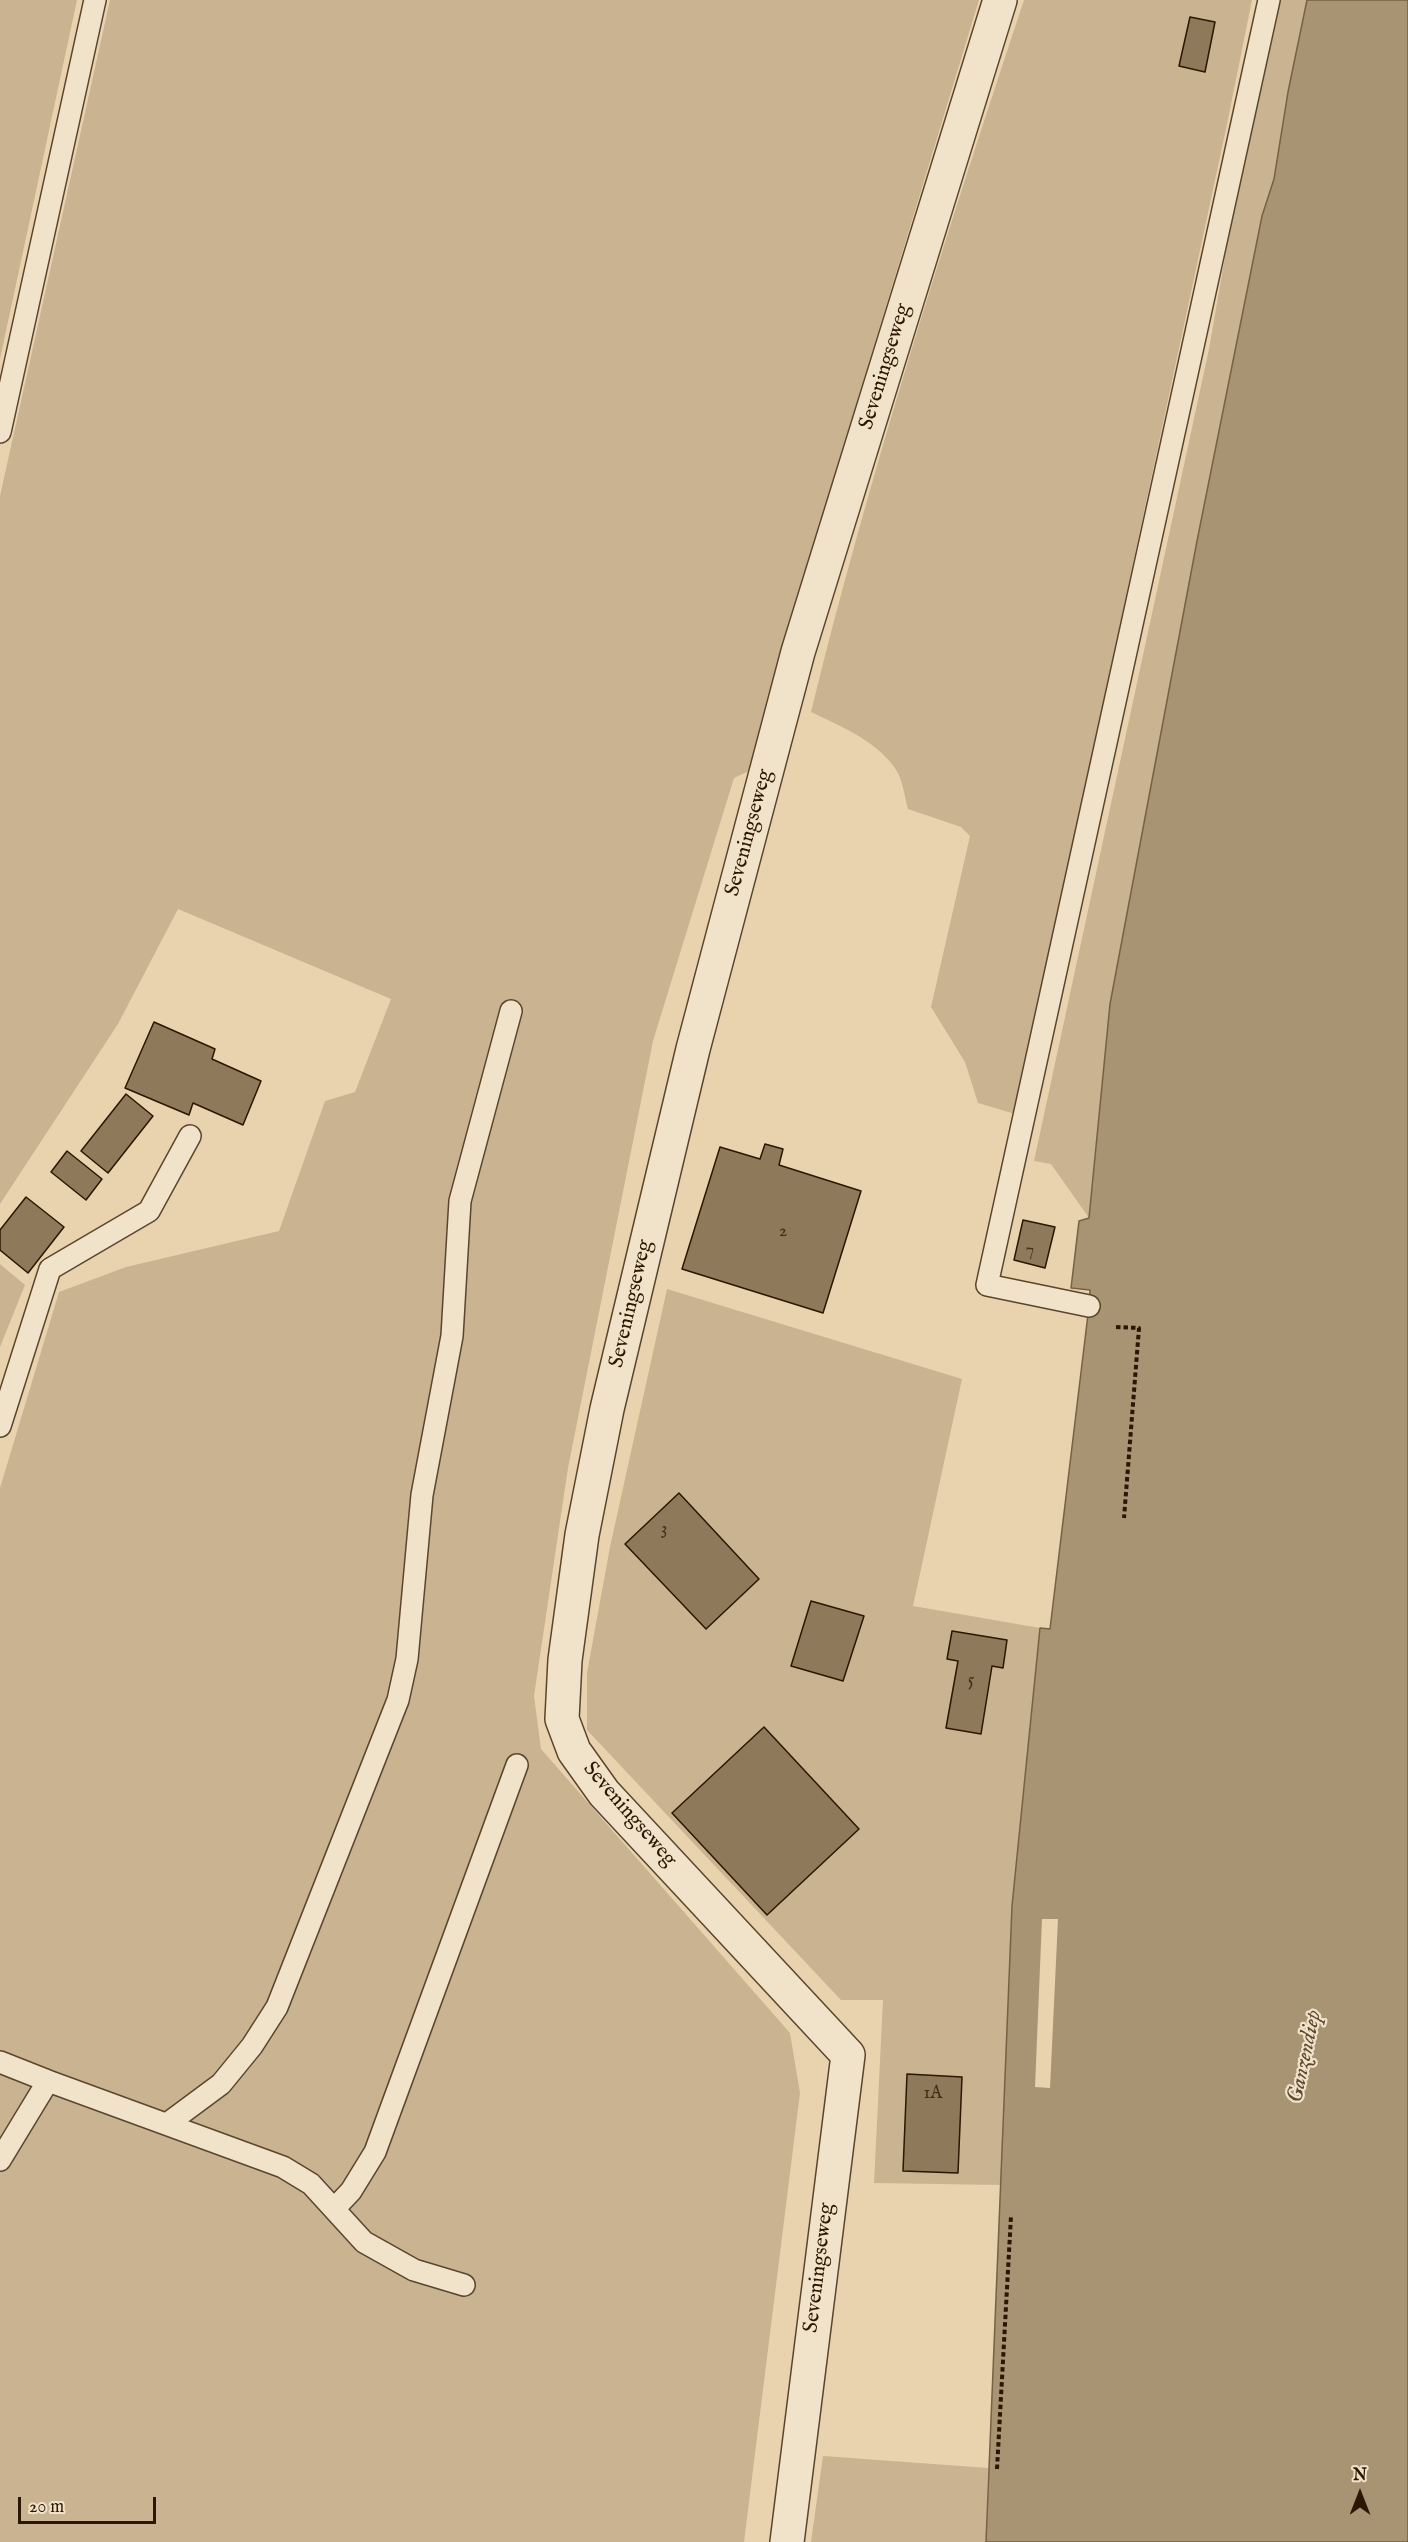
<!DOCTYPE html>
<html>
<head>
<meta charset="utf-8">
<style>
  body { margin:0 }
  #map { position:relative; width:1408px; height:2542px; overflow:hidden; background:#e9d3ae; font-family:"IM FELL English",serif }
  canvas { display:block }
  .north { position:absolute; left:1330px; top:2464px; width:60px; height:60px; -webkit-text-stroke:4px #f1e2ca; paint-order:stroke; rotate:0deg; font-size:16px; font-weight:700; line-height:24px; text-align:center; color:#2b1701 }
  .north::after { content:''; display:block; margin:auto; width:21px; height:27px; background:#2b1701; clip-path:polygon(50% 0,100% 100%,50% 72%,0 100%) }
  .scale { position:absolute; left:18px; top:2497px; width:138px; height:27px; box-sizing:border-box; border:3px solid #2b1701; border-top:0; padding-left:8px; font-size:18px; line-height:21px; white-space:nowrap; color:#2b1701; -webkit-text-stroke:4px #f1e2ca; paint-order:stroke }
</style>
</head>
<body>
<div id="map">
<canvas width="1408" height="2542"></canvas>
<div class="north">N</div>
<div class="scale">20 m</div>
</div>
<script>
const c = document.querySelector('canvas').getContext('2d');
c.lineJoin = 'round';
function fill(path, color) { c.fillStyle = color; c.fill(path, 'evenodd'); }
function trace(path, color, width, dash) { c.strokeStyle = color; c.lineWidth = width; c.lineCap = dash ? 'butt' : 'round'; c.setLineDash(dash || []); c.stroke(path); }
function write(font, color, halo, rows, align = 'center') {
  c.font = font + ' "IM FELL English",serif'; c.lineWidth = 4.5; c.setLineDash([]); c.textBaseline = 'middle'; c.strokeStyle = halo; c.fillStyle = color; for (const [text, x, y, turn = 0] of rows) {
    c.save(); c.translate(x, y); c.rotate((+turn || 0) * Math.PI / 180); c.textAlign = isNaN(turn) ? turn : align; if (halo) c.strokeText(text, 0, 0); c.fillText(text, 0, 0); c.restore();
  }
}
const green = new Path2D(`
  M0 0H77L0 359Z
  M110 0H979L824 510 749 771 734 778 653 1041 568 1468 534 1696 541 1749 790 2033 800 2093 744 2542H0V1488L59 1292 126 1267 279 1231 325 1101 355 1092 391 999 178 909 118 1024 0 1204V496Z
  M1024 0H1252L1226 129 1015 1114 978 1103 965 1062 931 1007 970 836 961 827 908 809C905 798 903 783 898 773 880 742 842 727 811 712 870 471 946 235 1024 0Z
  M1277 0H1307L1288 92 1274 179 1262 216 1110 1004 1089 1218 1051 1164 1034 1161 1209 349 1254 90Z
  M0 1264 25 1285 0 1347Z
  M667 1289 962 1379 913 1606 1040 1628 1012 1906 1001 2185 874 2183 883 2000H841L587 1730V1673L610 1547Z
  M823 2456 988 2468 986 2542H811Z`);
const water = new Path2D(`
  M1307 0H1408V2542H986L1012 1906 1040 1628 1050 1629 1089 1306 1090 1290 1071 1288 1079 1221 1089 1218 1110 1004 1197 541 1262 216 1274 179 1288 92Z`);
const pier = new Path2D(`
  M1042 1919H1058L1050 2088 1035 2087Z`);
const building = new Path2D(`
  M1190 17 1215 22 1205 72 1179 66Z
  M154 1022 215 1049 212 1059 261 1081 243 1125 193 1103 189 1115 125 1088Z
  M126 1094 153 1116 108 1173 81 1151Z
  M765 1144 783 1149 779 1165 861 1191 823 1313 682 1269 720 1147 760 1159Z
  M67 1151 102 1179 86 1200 51 1172Z
  M26 1197 64 1227 28 1273 0 1250V1230Z
  M1023 1220 1055 1227 1045 1268 1014 1260Z
  M679 1493 759 1579 706 1629 625 1544Z
  M811 1601 864 1616 843 1681 791 1666Z
  M952 1631 1007 1640 1003 1668 992 1666 981 1734 946 1728 958 1661 947 1659Z
  M764 1727 859 1829 767 1915 672 1813Z
  M907 2074 962 2077 958 2173 903 2171Z`);
const path = new Path2D(`
  M1116 1327 1139 1328 1124 1518
  M997 2469 1011 2216`);
const service = new Path2D(`
  M0 432 95 0
  M1089 1306 987 1285 1269 0
  M0 1426 50 1269 149 1211 190 1136
  M0 2062 48 2081 0 2160
  M48 2081 283 2167 311 2184 364 2242 414 2270 464 2285
  M167 2124 221 2084 252 2046 277 2007 398 1700 407 1659 422 1495 452 1336 460 1201 511 1011
  M334 2209 351 2191 375 2152 517 1765`);
const minor = new Path2D(`
  M787 2542 848 2055 604 1793 574 1751 562 1719 565 1660 582 1535 607 1409 693 1049 798 652 1000 0`);
const numberNames = [
  ["2",783,1232],
  ["7",1030,1251],
  ["3",664,1530],
  ["5",971,1681],
  ["1A",933,2094]
];
const streetNames = [
  ["Seveningseweg",886,367,-73],
  ["Seveningseweg",750,833,-75],
  ["Seveningseweg",632,1304,-77],
  ["Seveningseweg",629,1815,49],
  ["Seveningseweg",820,2268,-83]
];
const waterNames = [
  ["Ganzendiep",1306,2057,-78]
];
fill(green, '#c9b391');
fill(water, '#a89373');
trace(water, '#766145', 1.5);
fill(pier, '#e9d3ae');
fill(building, '#8e795b');
trace(building, '#2b1701', 1.5);
trace(service, '#5a462c', 24);
trace(minor, '#5a462c', 36);
trace(path, '#2b1701', 4, [4.5, 3]);
trace(service, '#f1e2ca', 21);
trace(minor, '#f1e2ca', 33);
write('18px', '#443018', null, numberNames);
write('21px', '#2b1701', '#f1e2ca', streetNames);
write('italic 22px', '#5d492f', '#f1e2ca', waterNames);
</script>
</body>
</html>
